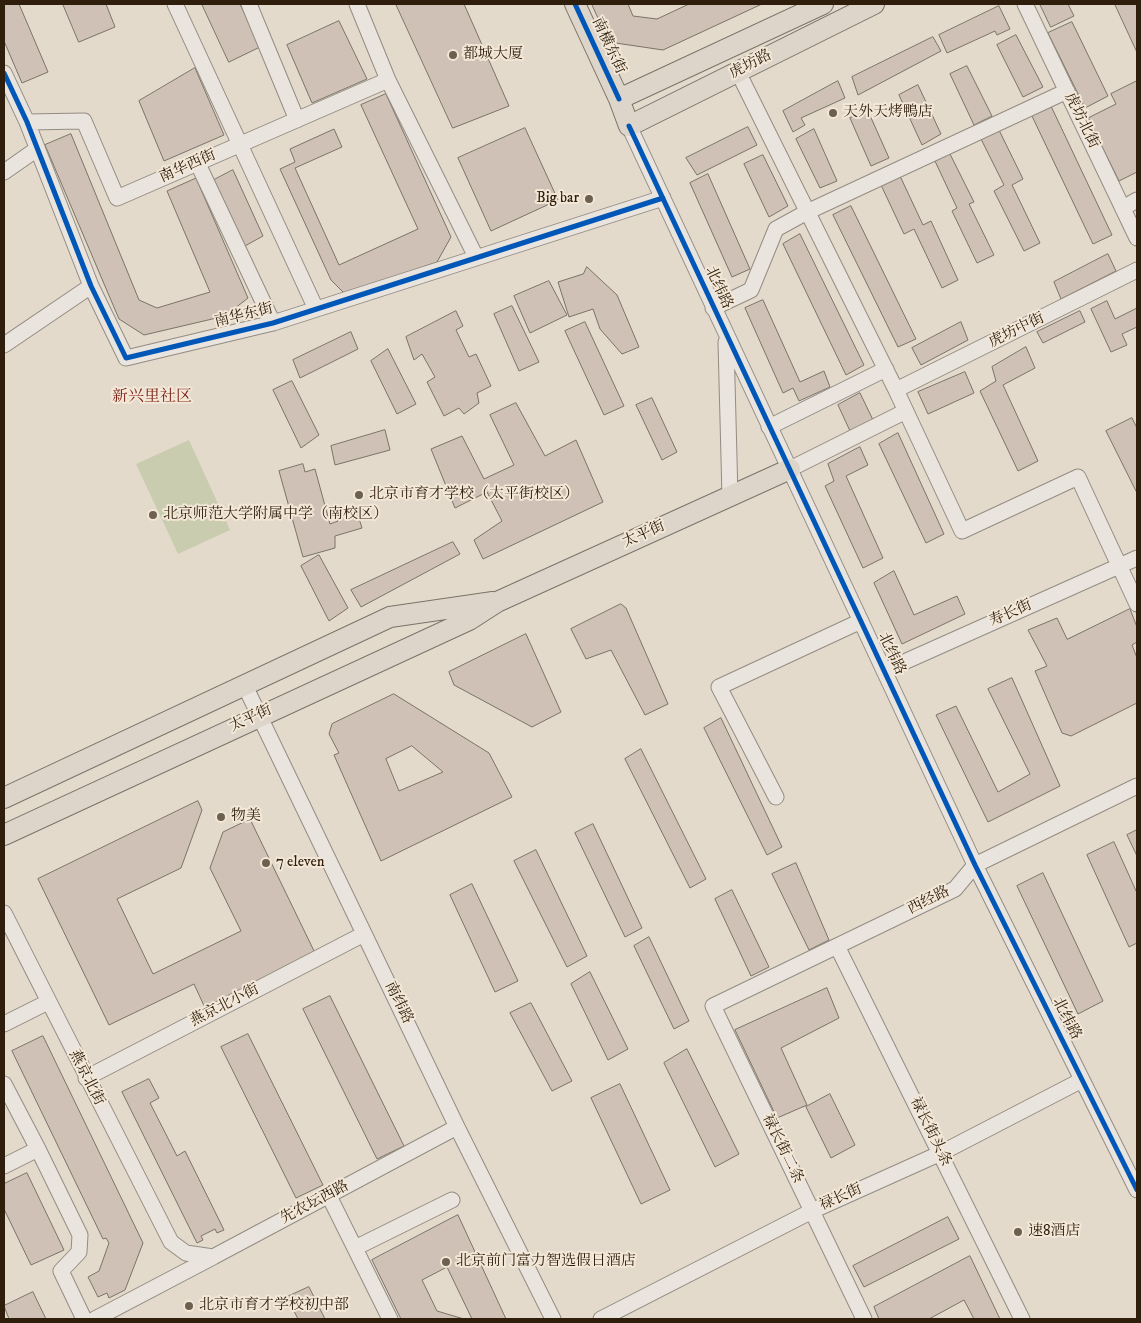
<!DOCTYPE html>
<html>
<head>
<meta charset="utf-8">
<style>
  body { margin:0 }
  #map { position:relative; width:1141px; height:1323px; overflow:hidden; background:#e3dacc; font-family:"IM FELL DW Pica",serif }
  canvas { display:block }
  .frame { position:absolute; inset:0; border:5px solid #2f1e0c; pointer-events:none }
</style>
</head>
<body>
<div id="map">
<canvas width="1141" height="1323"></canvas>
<div class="frame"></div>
</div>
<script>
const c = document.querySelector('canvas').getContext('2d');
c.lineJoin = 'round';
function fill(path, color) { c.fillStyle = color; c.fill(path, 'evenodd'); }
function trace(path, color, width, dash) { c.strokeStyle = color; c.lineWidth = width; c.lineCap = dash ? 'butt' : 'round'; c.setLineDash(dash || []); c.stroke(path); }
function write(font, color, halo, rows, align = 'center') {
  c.font = font + ' "IM FELL DW Pica","Noto Serif SC",serif'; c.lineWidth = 4; c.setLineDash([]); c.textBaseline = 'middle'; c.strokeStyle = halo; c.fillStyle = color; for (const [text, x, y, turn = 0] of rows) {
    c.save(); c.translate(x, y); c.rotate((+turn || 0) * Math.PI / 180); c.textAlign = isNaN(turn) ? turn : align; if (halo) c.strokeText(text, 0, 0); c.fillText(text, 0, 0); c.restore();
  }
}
const green = new Path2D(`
  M189 440 230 530 178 554 136 464Z`);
const building = new Path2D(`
  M4 4H19L48 72 22 83 4 41Z
  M63 4H106L115 27 79 42Z
  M202 4H240L260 47 229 62Z
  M396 4H464L509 106 453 128Z
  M592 4H628L633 16 657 19 689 4H762L663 50 609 42Z
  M1040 4H1068L1074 16 1051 27Z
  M1115 4H1137V52Z
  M999 6 1010 29 997 35 995 31 947 53 939 35Z
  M339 21 367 79 312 103 287 45Z
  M1072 22 1108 96 1085 108 1048 33Z
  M1016 35 1043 87 1023 97 997 45Z
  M933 37 941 51 858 95 852 77Z
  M967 66 992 116 974 125 950 74Z
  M195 68 224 135 164 161 139 101Z
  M838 81 845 98 801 118 805 125 793 132 783 111Z
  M1137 81V172L1119 181 1088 118 1116 104 1111 94Z
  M918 85 941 134 922 145 899 95Z
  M386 94 451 237 437 262 345 294 331 280 280 169 295 162 290 149 334 129 342 147 295 168 339 265 418 229 361 105Z
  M1050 104 1112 235 1093 244 1031 114Z
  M868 111 889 158 871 166 850 118Z
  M748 127 757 145 697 175 686 158Z
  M525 128 558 200 491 231 458 158Z
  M814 129 837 181 820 188 796 139Z
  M999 130 1023 179 1012 185 1040 243 1024 251 994 191 1004 185 981 139Z
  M71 134 139 300 157 308 210 292 167 191 196 178 248 298 225 316 144 335 119 319 45 145Z
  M949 152 974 202 969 204 994 255 977 263 952 211 957 208 934 159Z
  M763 155 788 206 769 217 744 164Z
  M233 170 263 236 243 247 214 180Z
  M708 174 750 269 732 277 690 183Z
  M900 176 923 225 931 221 958 280 942 288 914 229 904 234 881 185Z
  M851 206 916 339 898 347 833 215Z
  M800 234 864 365 846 375 783 244Z
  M1108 254 1116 271 1061 299 1054 282Z
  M587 267 617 295 639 347 622 354 600 329 593 309 569 317 558 282 583 274Z
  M549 281 567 315 530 333 514 296Z
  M763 300 800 382 824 371 830 387 799 401 793 388 783 393 745 308Z
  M1107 301 1115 319 1137 308V327L1122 334 1127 345 1111 352 1091 309Z
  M512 306 539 362 519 371 494 314Z
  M456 311 463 326 456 330 469 357 476 354 491 386 477 393 479 403 464 414 459 408 444 416 427 382 435 377 422 354 414 360 406 337Z
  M1080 311 1085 322 1043 343 1037 332Z
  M585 322 624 406 604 415 565 331Z
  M961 322 968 340 921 365 912 348Z
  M351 332 358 349 300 378 293 360Z
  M1026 347 1035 368 1003 385 1038 461 1018 471 980 391 996 381 992 367Z
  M388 349 416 404 397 414 371 361Z
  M965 372 974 393 928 414 918 392Z
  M292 381 319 435 301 448 273 390Z
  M860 393 873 420 850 431 838 405Z
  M652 398 677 452 662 460 636 405Z
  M516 403 545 456 576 440 603 502 483 559 474 540 502 521 487 492 455 508 431 449 462 436 484 479 514 465 490 415Z
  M1132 418 1137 428V493L1106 431Z
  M385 430 390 450 335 465 331 446Z
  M898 433 944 534 926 543 879 444Z
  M860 447 868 465 846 476 883 558 863 568 825 486 834 481 828 464Z
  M303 464 305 472 315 469 330 524 338 521 336 514 356 509 362 528 335 536V548L303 557 279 471Z
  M453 542 460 554 361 607 351 590Z
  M319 555 348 608 329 621 301 566Z
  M894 571 914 615 957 596 965 614 902 644 874 583Z
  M621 604 626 608 668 704 645 715 611 650 586 659 571 629Z
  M1130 609 1137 627V642L1132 645 1137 658V703L1071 736 1062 733 1035 671 1047 666 1028 630 1057 618 1067 639Z
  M526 634 561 712 532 727 454 685 449 672Z
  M1012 678 1060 786 988 822 936 715 956 706 998 792 1030 774 988 689Z
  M394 694 489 753 512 797 381 861 334 755 339 753 329 734 332 724ZM412 746 443 772 399 791 386 759Z
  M721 718 782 847 767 855 704 728Z
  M641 749 706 879 690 888 625 759Z
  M198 801 202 810 181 868 117 899 153 974 241 931 210 868 223 832 250 819 315 953 206 1010 194 984 109 1025 38 879Z
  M593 824 642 928 625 937 575 833Z
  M1137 830V856L1127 835Z
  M1114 842 1137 893V943L1129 947 1087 855Z
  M536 850 587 956 567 967 514 861Z
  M796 863 829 940 809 950 772 874Z
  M1043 873 1103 1001 1078 1014 1017 886Z
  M472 884 518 981 495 992 450 895Z
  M732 890 769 967 751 976 715 899Z
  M649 937 689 1021 674 1029 634 946Z
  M590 972 628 1049 608 1060 571 984Z
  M827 988 839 1018 781 1048 807 1105 777 1118 735 1030Z
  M330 996 404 1146 377 1159 303 1009Z
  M531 1003 572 1081 552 1091 510 1013Z
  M248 1034 323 1185 296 1198 221 1047Z
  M43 1036 143 1243 125 1290 109 1298 107 1293 98 1297 88 1277 99 1271 109 1243 106 1238 103 1239 12 1051Z
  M687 1049 739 1154 715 1167 664 1063Z
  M149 1079 159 1098 150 1103 177 1156 185 1151 224 1230 217 1233 215 1229 201 1236 203 1240 197 1243 122 1092Z
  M620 1084 670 1190 641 1204 591 1098Z
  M830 1094 855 1145 831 1158 806 1107Z
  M27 1173 64 1250 31 1265 4 1209V1184Z
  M458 1215 506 1319H472L447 1267 422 1280 437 1311 464 1319H401L372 1260Z
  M948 1217 959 1239 864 1287 853 1266Z
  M970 1256 1000 1319H974L964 1300 929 1319H879L874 1307Z
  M309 1287 325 1319H298L287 1297Z
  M33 1292 46 1319H9L4 1306Z`);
const minor = new Path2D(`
  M175 4 316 309
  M249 4 297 120
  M357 4 388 80 476 257
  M1025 4 1137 238
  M738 72 896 390 962 531 1078 477 1137 604
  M4 73 27 122 91 286 126 358 273 323 663 198
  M27 122 84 121 117 198 388 80
  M629 126 975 865 1137 1190
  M198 164 273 323
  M4 172 37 149
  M1123 208 1137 200
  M713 308 751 290 776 229 807 212 1067 91
  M726 342 730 497
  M4 345 91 286
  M896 390 1137 270
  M769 427 886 369
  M790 469 906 411
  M884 671 1137 558
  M245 686 457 1127 553 1319
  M776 797 719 687 861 621
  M4 913 171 1242 186 1253 213 1257 457 1127
  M837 946 1022 1319
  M4 1024 48 1002
  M86 1078 364 934
  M4 1084 38 1149 4 1166
  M38 1149 80 1235 79 1252 61 1271 84 1319
  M329 1196 390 1319
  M355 1248 452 1200
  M95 1319 213 1257
  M601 1319 812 1211 941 1153 1082 1080
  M864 1319 713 1006 955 889 975 865 1137 786`);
const major = new Path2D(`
  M575 4 619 99 629 126 874 4
  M619 99 823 4
  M4 798 390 617 493 602
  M4 835 469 620 497 602 790 469`);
const cycleway = new Path2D(`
  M575 4 619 99
  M4 73 27 122 91 286 126 358 273 323 663 198
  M629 126 975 865 1137 1190`);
const markers = [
  [453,55,5,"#6e604f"],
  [833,113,5,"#6e604f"],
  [589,199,5,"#6e604f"],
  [359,495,5,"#6e604f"],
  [153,515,5,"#6e604f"],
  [221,817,5,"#6e604f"],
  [266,863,5,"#6e604f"],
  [1018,1232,5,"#6e604f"],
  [446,1262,5,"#6e604f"],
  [189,1306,5,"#6e604f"]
];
const streetNames = [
  ["南横东街",608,46,65],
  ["虎坊路",751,65,-27],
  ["虎坊北街",1081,121,64],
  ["南华西街",188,167,-24],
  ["北纬路",718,288,65],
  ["南华东街",244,316,-14],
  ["虎坊中街",1017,331,-26],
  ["太平街",644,535,-24],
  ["寿长街",1011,614,-24],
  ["北纬路",891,654,65],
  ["太平街",251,719,-25],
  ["西经路",929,901,-26],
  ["南纬路",398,1003,64],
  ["燕京北小街",225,1006,-27],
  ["北纬路",1066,1019,63],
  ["燕京北街",86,1078,63],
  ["禄长街头条",930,1132,64],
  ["禄长街二条",782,1149,64],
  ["禄长街",841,1198,-24],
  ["先农坛西路",315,1203,-28]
];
const poiNames = [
  ["都城大厦",463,55],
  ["天外天烤鴨店",843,113],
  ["Big bar",579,199,"right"],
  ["北京市育才学校（太平街校区）",369,495],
  ["北京师范大学附属中学（南校区）",163,515],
  ["物美",231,817],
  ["7 eleven",276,863],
  ["速8酒店",1028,1232],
  ["北京前门富力智选假日酒店",456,1262],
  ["北京市育才学校初中部",199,1306]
];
const neighbourhoodNames = [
  ["新兴里社区",152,398]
];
fill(green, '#c9ccae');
fill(building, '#cfc1b6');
trace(building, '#7a7368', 1);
trace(minor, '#938c82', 17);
trace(major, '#7a7368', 22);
trace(minor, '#e9e4de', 15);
trace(major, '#ddd5c9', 20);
trace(cycleway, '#0057b8', 5);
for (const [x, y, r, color] of markers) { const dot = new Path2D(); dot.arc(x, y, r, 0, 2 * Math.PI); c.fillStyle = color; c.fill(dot); trace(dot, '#f3e8d8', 2); }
write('15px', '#2f1e0c', '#f3e8d8', streetNames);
write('15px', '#2f1e0c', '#f3e8d8', poiNames, 'left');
write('16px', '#7a1f14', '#f3e8d8', neighbourhoodNames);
</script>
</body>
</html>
